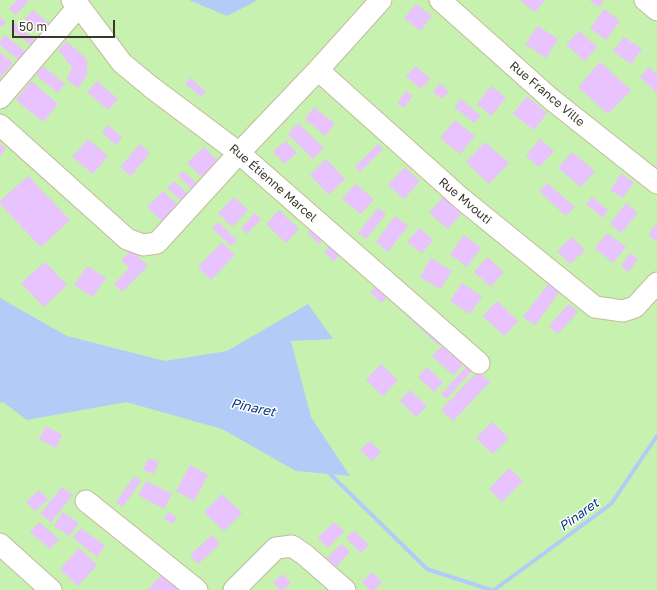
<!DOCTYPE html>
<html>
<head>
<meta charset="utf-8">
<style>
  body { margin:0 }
  #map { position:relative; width:657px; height:590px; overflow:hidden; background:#fbf5d3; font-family:"Golos Text",sans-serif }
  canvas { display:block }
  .scale { position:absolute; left:12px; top:20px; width:103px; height:18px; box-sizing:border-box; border:2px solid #3b382b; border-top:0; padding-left:5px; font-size:12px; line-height:14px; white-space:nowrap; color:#3b382b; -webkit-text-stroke:3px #fff; paint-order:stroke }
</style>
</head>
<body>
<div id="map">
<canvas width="657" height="590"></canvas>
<div class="scale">50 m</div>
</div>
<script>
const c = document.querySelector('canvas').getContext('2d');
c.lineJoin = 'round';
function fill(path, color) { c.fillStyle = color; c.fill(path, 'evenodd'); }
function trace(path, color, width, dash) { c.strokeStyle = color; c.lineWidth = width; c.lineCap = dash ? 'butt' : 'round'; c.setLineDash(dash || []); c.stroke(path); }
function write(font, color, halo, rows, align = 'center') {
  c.font = font + ' "Golos Text",sans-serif'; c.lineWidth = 3; c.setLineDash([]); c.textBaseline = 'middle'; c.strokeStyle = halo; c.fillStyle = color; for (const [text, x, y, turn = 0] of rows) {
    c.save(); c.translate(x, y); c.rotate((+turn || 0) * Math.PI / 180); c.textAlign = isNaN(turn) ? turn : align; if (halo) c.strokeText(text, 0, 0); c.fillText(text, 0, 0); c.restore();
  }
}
const green = new Path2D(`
  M0 0H657V590H0Z`);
const water = new Path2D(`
  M189 0H258L227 16Z
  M0 298 67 336 165 361 227 351 308 304 333 339 291 341 311 417 350 476 296 471 222 429 126 402 27 420 3 402 0 403Z`);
const stream = new Path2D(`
  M327 471 427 569 491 590
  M494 590 611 504 657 436`);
const building = new Path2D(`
  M17 0H29L16 15 9 9Z
  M520 0H545L535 12Z
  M589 0H604L599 7Z
  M416 4 432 16 420 31 404 18Z
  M604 9 620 21 606 40 590 28Z
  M33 10 51 25 42 35 24 20Z
  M0 17 6 22 1 27 0 26Z
  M15 23 35 40 31 45 10 28Z
  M538 26 558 39 546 58 525 44Z
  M579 31 597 47 585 61 566 45Z
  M5 35 27 53 20 61 0 45V41Z
  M624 37 642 49 631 64 613 51Z
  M66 41 87 59V75L78 88 67 80 72 67 58 50Z
  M0 52 13 63 0 78Z
  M600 62 631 90 608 114 578 87Z
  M43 66 65 84 58 93 36 75Z
  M416 66 430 79 421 89 406 76Z
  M649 67 657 75V93L640 77Z
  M190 78 206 91 202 97 185 84Z
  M31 81 58 104 43 122 16 100Z
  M97 81 118 99 108 110 87 92Z
  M440 83 449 91 442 99 433 92Z
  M491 86 506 98 491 116 477 104Z
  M406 91 413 96 404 108 397 103Z
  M527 96 547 113 534 130 513 114Z
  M461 99 481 116 474 123 454 107Z
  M314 107 335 124 325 136 305 119Z
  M455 120 475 136 460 154 440 138Z
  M298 123 324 148 313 159 288 134Z
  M108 125 122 137 116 145 102 133Z
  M88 139 108 156 93 174 72 157Z
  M540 139 554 151 539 167 526 156Z
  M286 141 297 153 284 164 273 151Z
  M485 142 509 163 489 184 466 162Z
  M0 143 6 149 0 156Z
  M140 144 150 153 131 176 120 167Z
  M378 144 383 149 360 172 355 167Z
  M204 147 218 161 202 177 187 163Z
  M572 152 595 171 581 187 558 168Z
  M326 159 345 179 329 195 310 175Z
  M405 167 420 181 404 199 388 185Z
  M183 171 201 187 195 192 178 176Z
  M621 174 634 182 623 198 610 190Z
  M28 176 70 220 41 247 0 204V201Z
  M174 181 193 199 187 206 167 188Z
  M547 183 575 207 566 216 539 191Z
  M355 184 374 199 361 214 342 199Z
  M163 191 182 208 166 225 147 207Z
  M444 196 463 212 448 229 429 213Z
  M234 197 248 210 232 227 218 213Z
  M592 197 608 210 603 218 586 204Z
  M626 203 638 213 621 233 610 224Z
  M378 208 386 214 366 239 358 233Z
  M279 210 299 229 286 243 266 224Z
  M255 213 261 219 247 234 241 228Z
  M395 216 408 226 388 252 376 242Z
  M218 222 237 240 231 246 212 228Z
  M657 223V242L648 235Z
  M313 227 324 238 319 244 307 233Z
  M419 228 433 240 422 253 407 242Z
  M607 233 626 247 613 263 595 248Z
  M464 235 481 248 467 267 450 254Z
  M572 237 585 250 570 264 557 251Z
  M222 242 235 255 211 280 198 267Z
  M333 242 343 252 334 261 324 252Z
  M131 250 148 266 122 292 114 284 129 268 121 260Z
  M630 253 638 259 629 272 621 266Z
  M487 257 504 272 491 287 474 272Z
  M431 258 452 271 440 289 420 277Z
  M45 262 67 285 44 307 21 283Z
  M87 266 106 278 93 297 74 285Z
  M381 281 443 340 438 345 387 297 381 303 370 292Z
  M462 283 482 297 470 314 450 301Z
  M549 283 560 291 535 325 523 317Z
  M497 301 518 321 504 336 483 316Z
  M569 304 578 312 558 334 549 326Z
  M443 345 464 364 453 375 432 356Z
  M381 364 398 380 383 396 366 380Z
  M467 366 472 371 446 399 441 394Z
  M427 367 443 382 434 392 418 377Z
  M478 371 490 382 453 421 441 410Z
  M410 390 427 406 416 417 400 401Z
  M492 422 509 438 493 454 476 438Z
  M46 426 62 435 56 448 39 439Z
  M370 441 381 452 372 461 360 450Z
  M148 458 159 462 154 474 143 470Z
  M190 465 208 475 194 501 176 491Z
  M509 468 523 481 502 502 489 489Z
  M134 476 141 481 123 507 116 502Z
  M146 481 172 494 164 509 138 495Z
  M62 487 73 495 51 522 40 514Z
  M39 490 48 499 35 511 26 502Z
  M222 494 242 513 224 531 204 512Z
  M63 512 79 523 69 536 54 526Z
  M169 512 177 518 172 524 164 518Z
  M39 522 59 539 50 549 30 532Z
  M334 522 344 531 328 548 318 538Z
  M81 528 105 546 97 557 73 538Z
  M354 531 369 545 361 553 346 538Z
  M212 535 220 544 198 564 190 555Z
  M341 544 350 552 336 567 327 558Z
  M79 548 97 565 78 586 60 569Z
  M372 572 382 582 374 590H370L362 582Z
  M163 574 179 590H147Z
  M283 574 291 583 283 590H280L273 582Z`);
const minor = new Path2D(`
  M72 0 79 6 122 63 151 87 239 153 479 363
  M440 0 551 99 657 183
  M645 0 657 10
  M318 70 462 199 595 307 623 311 635 307 657 283
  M0 98 79 6
  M0 125 127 239 143 245 157 243 239 153 318 70 381 0
  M86 501 197 590
  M0 544 51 590
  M234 590 276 548 292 546 305 555 345 590`);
const streetNames = [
  ["Rue France Ville",547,94,40],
  ["Rue Étienne Marcel",273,183,41],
  ["Rue Mvouti",465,201,40]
];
const waterNames = [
  ["Pinaret",253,408,12],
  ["Pinaret",579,515,-36]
];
fill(green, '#c7f1af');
fill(water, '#b3ccf7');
trace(stream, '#b3ccf7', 4);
fill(building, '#e8c3fd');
trace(minor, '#c2bc9b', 23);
trace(minor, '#fff', 21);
write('12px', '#3b382b', '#fff', streetNames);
write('italic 13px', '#093583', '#fff', waterNames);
</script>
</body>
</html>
